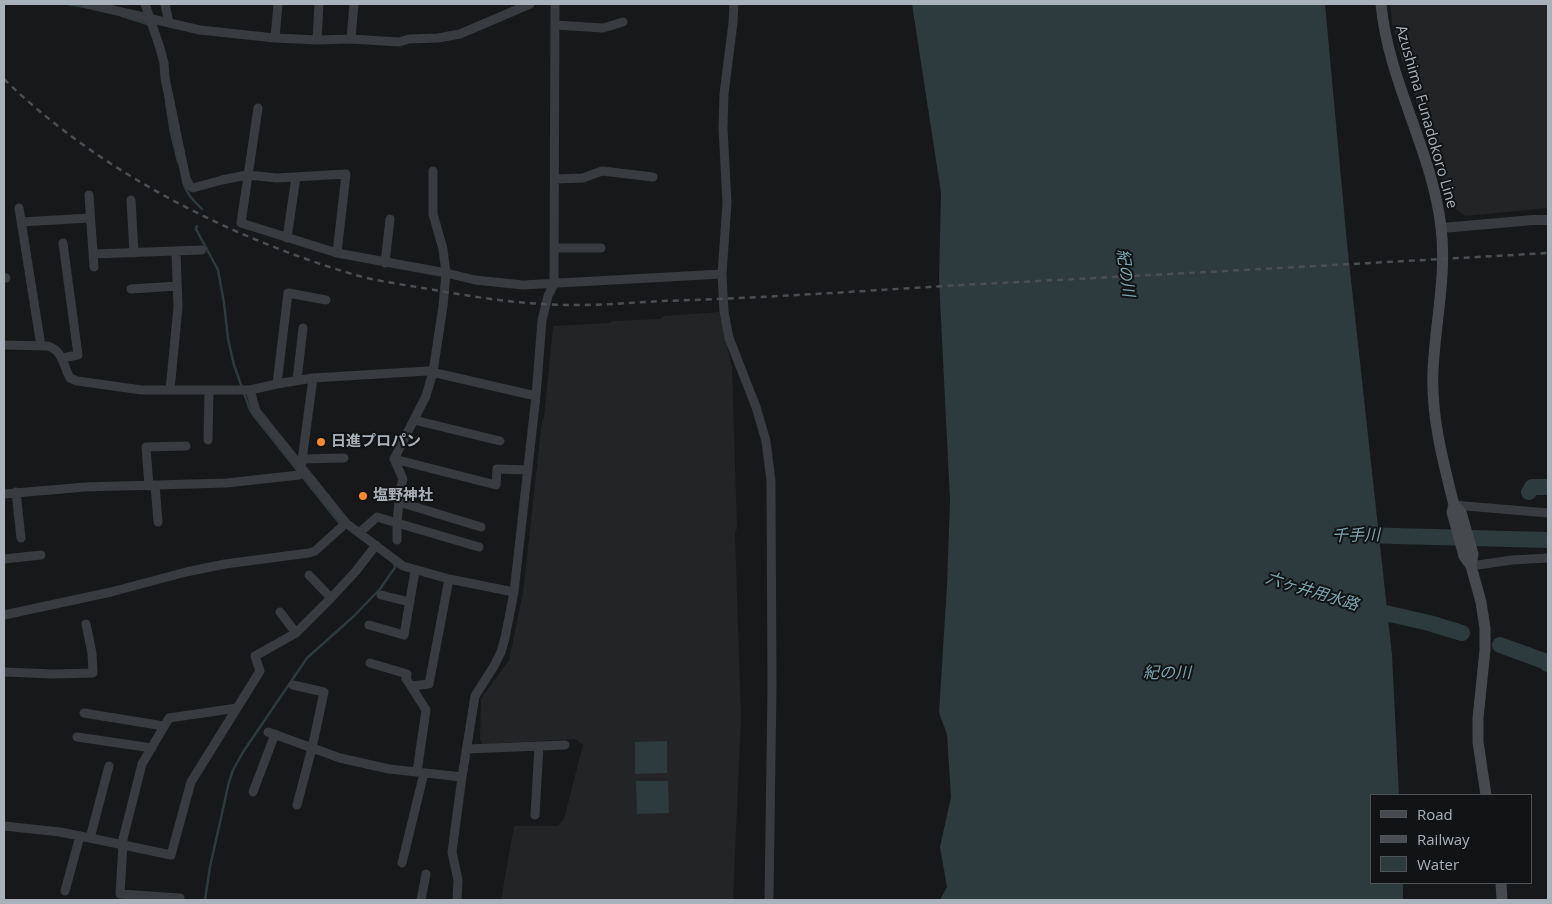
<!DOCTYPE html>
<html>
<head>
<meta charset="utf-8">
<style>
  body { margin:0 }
  #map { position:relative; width:1552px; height:904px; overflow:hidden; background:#171819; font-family:"Open Sans",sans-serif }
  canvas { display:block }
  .frame { position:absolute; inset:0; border:5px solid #a9b2ba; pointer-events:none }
  .legend { position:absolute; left:1370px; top:794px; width:162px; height:90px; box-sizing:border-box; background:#121314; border:1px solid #4e5356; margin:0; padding:6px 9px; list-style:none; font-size:15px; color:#a9b2ba }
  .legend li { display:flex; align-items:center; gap:10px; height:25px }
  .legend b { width:25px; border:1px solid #4e5356 }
</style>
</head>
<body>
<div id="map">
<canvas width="1552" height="904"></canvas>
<div class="frame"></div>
<ul class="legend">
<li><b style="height:6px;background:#464a4f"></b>Road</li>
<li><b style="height:6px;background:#4b4f54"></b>Railway</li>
<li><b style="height:14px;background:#2d3a3e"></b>Water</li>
</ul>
</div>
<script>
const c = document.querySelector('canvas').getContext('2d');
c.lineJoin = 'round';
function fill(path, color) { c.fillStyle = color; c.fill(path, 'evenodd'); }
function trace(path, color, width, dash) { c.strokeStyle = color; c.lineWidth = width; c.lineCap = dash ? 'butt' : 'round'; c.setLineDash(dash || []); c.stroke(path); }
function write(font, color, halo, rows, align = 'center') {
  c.font = font + ' "Open Sans","Noto Sans JP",sans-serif'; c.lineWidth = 4; c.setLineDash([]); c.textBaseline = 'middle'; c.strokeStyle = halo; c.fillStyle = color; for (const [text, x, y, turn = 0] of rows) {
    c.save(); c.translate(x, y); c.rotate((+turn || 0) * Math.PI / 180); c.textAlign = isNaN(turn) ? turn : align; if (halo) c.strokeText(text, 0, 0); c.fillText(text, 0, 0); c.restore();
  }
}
const built = new Path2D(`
  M1390 4H1548V208L1465 216 1451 205 1400 54 1392 22Z
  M719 312 732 368 737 528 735 533 741 717 733 900H501L514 826H558L564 819 583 745 576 739 482 744 480 739 481 699 509 660 523 593 542 421 544 418 553 326 610 323 612 321 660 319 664 316Z`);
const water = new Path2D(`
  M912 4H1325L1347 243 1392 655 1399 795H1371V883H1403V900H940L947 887 940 847 951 797 947 734 939 713 947 585 950 500 939 279 941 193Z
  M667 741V773L635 774V742Z
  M636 781H668L669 813 637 814Z`);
const stream = new Path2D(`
  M68 4 85 7
  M122 16 148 24 149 26
  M166 102 171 133 178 162
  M183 182C187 195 193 200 202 209
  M197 226 196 229 218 270 224 303 228 339 234 365 250 410 254 416 340 524
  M205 900 210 867 229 782 233 770 243 752 307 658 354 616 380 589 396 566 394 565`);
const river = new Path2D(`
  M1529 492 1532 487H1548
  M1358 535 1548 540
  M1368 609 1429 623 1462 633
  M1500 645 1544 661 1548 664`);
const minor = new Path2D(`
  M87 4 200 30 275 38 317 40 351 39 399 42 409 39 438 38 460 34 530 4
  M145 4 160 48 164 63 165 78 186 179 190 186 193 188 222 180 247 175 277 178 346 174 337 253
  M165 4 169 23
  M734 4 733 23 724 94 723 128 727 203 722 274 724 312 729 338 756 407 766 441 771 481 772 688 769 900
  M555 25 603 28 623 22
  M275 38 278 4
  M351 39 354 4
  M317 40 319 4
  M258 108 241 223 337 253 446 273 443 249 433 214V171
  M555 179 583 178 602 171 653 177
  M89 195 94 267
  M131 200 134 253
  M19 208 41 346
  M21 222 90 218
  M287 238 296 177
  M555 248H601
  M93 254 202 250
  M385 263 390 219
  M4 278H6
  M131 289 177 286
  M4 345 48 346C63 351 63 365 70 378L77 381 142 390H250L277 384 313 378 427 371 536 396
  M62 358 78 355 63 243
  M297 380 303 328
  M277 384 288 293 326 300
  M170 390 178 307 176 251
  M250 390 256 411 346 523 403 566 449 579 514 592
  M414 420 500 441
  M208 440 209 391
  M302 459 344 458
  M394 459 496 485 497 469 528 470
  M301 468 313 378
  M155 485 158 522
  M149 486 146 447 186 446
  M16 492 21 538
  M4 494 85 487 227 483 299 475 305 473
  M399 502 481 527
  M1454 505 1548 513
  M359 533 377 517 397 523 400 490 403 479 394 459 426 396 433 372 443 306 446 273 475 280 523 285 722 274
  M397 540V523L479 547
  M4 559 41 555
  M1471 566 1512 560 1548 558
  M309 575 331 598
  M381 595 410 602
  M280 612 296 633
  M4 615 111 592 186 572 225 564 309 553 315 551 346 523
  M369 625 404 635 415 571
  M370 663 407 674 406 679 411 686 429 684 449 579
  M4 672 53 674 93 673 92 653 86 624
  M293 685 324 692 312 748 297 805
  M411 686 426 710 417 772
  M237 708 260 671 255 656 296 633 331 598 356 571 376 545
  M84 713 164 726
  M268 732 340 758 389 769 462 777
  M77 737 152 748
  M467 749 565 745
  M253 792 275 734
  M535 815 539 746
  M4 826 60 832 90 838 109 766
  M90 838 171 855 191 782 237 708 169 718 142 764 123 839V845L120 894 180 898V900
  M402 863 424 773
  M65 891 80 836
  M421 900 426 874
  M457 900 458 880 452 852 462 777 475 696 494 666 501 652 505 638 514 592 536 396 542 320 548 296 554 284 555 4`);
const tertiary = new Path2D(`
  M1442 228 1533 220H1548`);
const secondary = new Path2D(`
  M1381 4C1388 81 1432 150 1441 227 1447 275 1435 323 1433 371 1431 417 1443 461 1454 505L1452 512 1464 556 1471 566
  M1454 505 1461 512 1473 554 1471 566 1481 602 1485 628V650L1478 718V742L1486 795
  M1501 883 1502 900`);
const rail = new Path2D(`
  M4 79C97 170 228 237 352 274 375 281 400 284 423 288 463 295 503 302 543 304 583 307 623 303 663 301 763 298 862 291 961 285 1157 275 1353 264 1548 253`);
const markers = [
  [321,442,5,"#f78932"],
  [363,496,5,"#f78932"]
];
const streetNames = [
  ["Azushima Funadokoro Line",1426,117,74]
];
const poiNames = [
  ["日進プロパン",331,442],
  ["塩野神社",373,496]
];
const waterNames = [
  ["紀の川",1125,273,82],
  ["千手川",1356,536,-1],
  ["六ヶ井用水路",1312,592,17],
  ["紀の川",1167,673]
];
fill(built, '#232426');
fill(water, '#2d3a3e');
trace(stream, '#2d3a3e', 2.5);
trace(river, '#2d3a3e', 16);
trace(minor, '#383b3f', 9);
trace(tertiary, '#383b3f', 10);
trace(secondary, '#464a4f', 11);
trace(rail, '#4b4f54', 2.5, [6, 5]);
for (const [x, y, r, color] of markers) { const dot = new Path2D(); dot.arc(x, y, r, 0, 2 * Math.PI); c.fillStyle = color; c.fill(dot); trace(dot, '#121314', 2); }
write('15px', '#a9b2ba', '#121314', streetNames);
write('bold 15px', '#a9b2ba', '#121314', poiNames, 'left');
write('italic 16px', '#7fa8b5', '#121314', waterNames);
</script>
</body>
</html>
